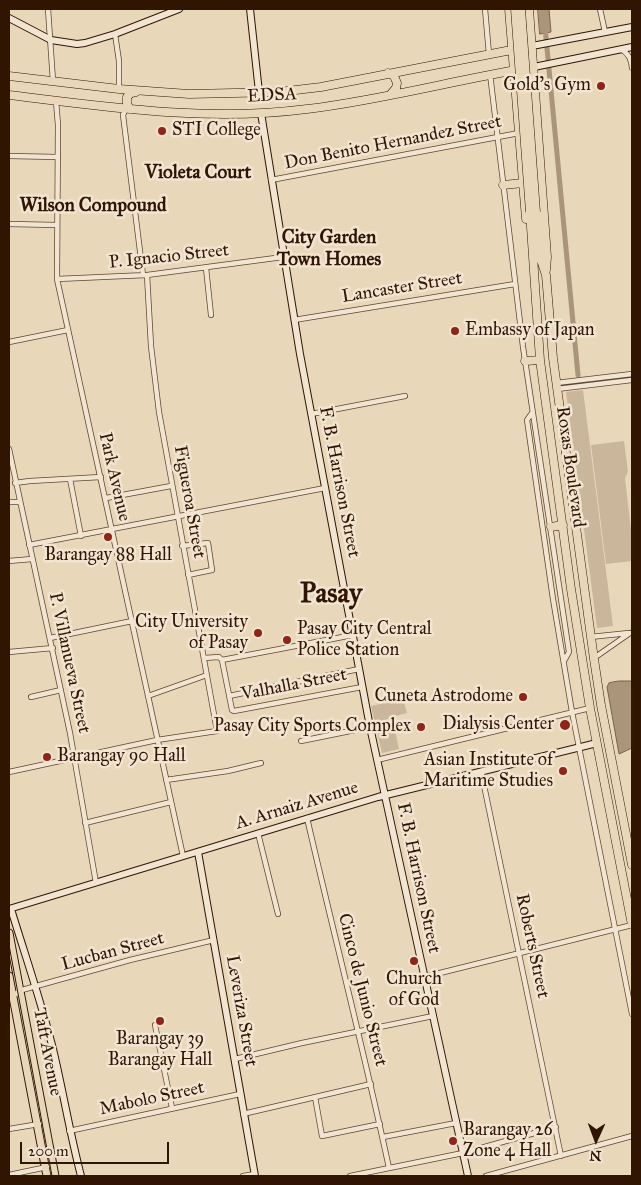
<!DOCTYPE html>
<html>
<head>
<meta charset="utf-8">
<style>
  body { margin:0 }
  #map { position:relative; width:641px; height:1185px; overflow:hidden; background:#e9d7ba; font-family:"IM FELL Great Primer",serif }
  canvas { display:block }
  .frame { position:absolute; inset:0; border:10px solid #301602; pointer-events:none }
  .north { position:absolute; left:571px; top:1115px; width:50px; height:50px; -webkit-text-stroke:4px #f1e5d2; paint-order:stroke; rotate:182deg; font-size:14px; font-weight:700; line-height:20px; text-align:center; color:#301602 }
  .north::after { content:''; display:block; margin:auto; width:18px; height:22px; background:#301602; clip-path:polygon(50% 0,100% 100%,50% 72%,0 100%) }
  .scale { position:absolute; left:20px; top:1142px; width:149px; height:22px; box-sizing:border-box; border:2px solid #301602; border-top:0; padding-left:6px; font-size:15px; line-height:18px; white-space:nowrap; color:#301602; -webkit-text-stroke:4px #f1e5d2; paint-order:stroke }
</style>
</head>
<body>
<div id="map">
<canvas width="641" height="1185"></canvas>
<div class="frame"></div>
<div class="north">N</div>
<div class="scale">200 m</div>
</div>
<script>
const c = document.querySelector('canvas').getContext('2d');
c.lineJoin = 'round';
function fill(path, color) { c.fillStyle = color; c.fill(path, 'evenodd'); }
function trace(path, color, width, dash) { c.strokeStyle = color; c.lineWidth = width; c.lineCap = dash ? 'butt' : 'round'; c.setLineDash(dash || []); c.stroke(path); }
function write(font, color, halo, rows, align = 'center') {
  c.font = font + ' "IM FELL Great Primer",serif'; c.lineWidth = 5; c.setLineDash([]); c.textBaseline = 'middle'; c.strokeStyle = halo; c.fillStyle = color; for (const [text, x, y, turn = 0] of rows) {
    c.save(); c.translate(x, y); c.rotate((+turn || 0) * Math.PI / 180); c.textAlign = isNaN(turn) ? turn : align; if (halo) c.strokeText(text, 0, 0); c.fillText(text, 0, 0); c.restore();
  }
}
const green = new Path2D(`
  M583 390 613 626 597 628 566 392Z
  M624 441 628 472 625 478 632 539V561L606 564 591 445Z
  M403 699 407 713 392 717 399 749 382 753 371 706Z`);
const water = new Path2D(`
  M538 9H549L551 32 540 34Z
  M619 681H632V748L619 754 607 687 609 683Z`);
const canal = new Path2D(`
  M545 27 578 375`);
const street = new Path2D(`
  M48 9 53 81
  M485 9 489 54
  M600 9 605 32
  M115 34 119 61V89
  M621 49C629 54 631 59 632 68
  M490 74 523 347 569 652 564 661
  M56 101 58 125 57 279 183 856
  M126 108 123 115 143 275
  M9 156 58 157
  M271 180 519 133
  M9 224 57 225
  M206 268 211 315
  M57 279 147 275 283 257
  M294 320 515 284
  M9 342 68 330
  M556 383 632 374
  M557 389 632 380
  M532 413 527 420 553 599 572 712 632 1014
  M311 414 405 396
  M9 449 70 733 96 883
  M70 479 81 536
  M15 483 30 481 101 477
  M106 498 171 486
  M9 502H19
  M29 545 325 488
  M182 546 208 543 212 570 188 575
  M9 561 32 559
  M590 637 629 633
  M50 638 132 621
  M9 652 53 648
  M204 658 219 657 222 660 353 635
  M594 658 630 633
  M222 660 232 710 234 711 362 687
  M148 696 207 675
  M229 696 359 669
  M31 697 61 690
  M301 741 370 727
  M377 760 590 708
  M481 771 561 1156
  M9 772 157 740 217 731 159 412 151 346 147 275
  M166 780 228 771 261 763
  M307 818C334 935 364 1051 389 1168
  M85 823 171 802
  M258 833 278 914
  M424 977 632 925
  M9 998 22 990 130 960 214 940
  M155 1025 172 1108
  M235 1059 302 1043 433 1016
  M315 1097 322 1136 380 1124
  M243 1114 371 1084
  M9 1129 39 1124
  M69 1131 240 1094
  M383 1137 456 1123
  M9 1175 47 1167
  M243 1176 255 1174
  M350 1176 463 1153 556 1127
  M486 1176 632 1136`);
const secondary = new Path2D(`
  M250 9 259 92
  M9 18 51 40 77 44 85 43 115 34 179 9
  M532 46 632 27
  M534 67 632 47
  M261 113 300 354 370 727 468 1176
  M198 852 255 1176
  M9 909 378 797 597 743
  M11 909C25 955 41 1001 53 1049 63 1091 70 1134 81 1176`);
const primary = new Path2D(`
  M9 933 55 1176
  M9 976 47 1176`);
const highway = new Path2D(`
  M509 9 526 219
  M529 9 547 257 546 270
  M388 73 394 76 397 83 396 88 390 95
  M9 76 119 89 189 94 279 92 321 87 532 46
  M9 95C107 107 207 122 307 109 383 100 458 79 534 67
  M130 109 127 104V97L131 93 136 92
  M503 185 523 183
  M530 212 540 360 571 589 590 708 632 925
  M536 212 540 257 546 275 553 358 594 659 601 705 632 865
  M525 361 540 360
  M551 527 563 525`);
const tram = new Path2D(`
  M9 945 52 1176`);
const highwayBridge = new Path2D(`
  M515 9 530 212
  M521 9 536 212`);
const markers = [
  [601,86,5,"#8f2418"],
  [162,131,5,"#8f2418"],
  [455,331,5,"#8f2418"],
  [108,537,5,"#8f2418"],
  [258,633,5,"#8f2418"],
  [287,640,5,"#8f2418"],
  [523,697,5,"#8f2418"],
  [565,725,6,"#8f2418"],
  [421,727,5,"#8f2418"],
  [47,757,5,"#8f2418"],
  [563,771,5,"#8f2418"],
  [414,961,5,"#8f2418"],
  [160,1021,5,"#8f2418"],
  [453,1141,5,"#8f2418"]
];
const poiNames = [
  ["Gold's Gym",591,86],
  ["STI College",172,131,"left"],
  ["Embassy of Japan",465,331,"left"],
  ["Barangay 88 Hall",108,556,"center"],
  ["City University",248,623],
  ["of Pasay",248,644],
  ["Pasay City Central",297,630,"left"],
  ["Police Station",297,651,"left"],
  ["Cuneta Astrodome",513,697],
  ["Dialysis Center",554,725],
  ["Pasay City Sports Complex",411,727],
  ["Barangay 90 Hall",57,757,"left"],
  ["Asian Institute of",553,761],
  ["Maritime Studies",553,782],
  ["Church",414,980,"center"],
  ["of God",414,1001,"center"],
  ["Barangay 39",160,1040,"center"],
  ["Barangay Hall",160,1061,"center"],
  ["Barangay 26",463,1131,"left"],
  ["Zone 4 Hall",463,1152,"left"]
];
const streetNames = [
  ["EDSA",272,96,-3],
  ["Don Benito Hernandez Street",393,143,-11],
  ["P. Ignacio Street",169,257,-6],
  ["Lancaster Street",402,288,-9],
  ["Roxas Boulevard",570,467,82],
  ["Park Avenue",114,477,77],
  ["F. B. Harrison Street",339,482,79],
  ["Figueroa Street",189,502,80],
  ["P. Villanueva Street",69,663,78],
  ["Valhalla Street",294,685,-11],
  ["A. Arnaiz Avenue",297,806,-17],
  ["F. B. Harrison Street",418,878,78],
  ["Roberts Street",532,946,78],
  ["Lucban Street",113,952,-15],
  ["Cinco de Junio Street",362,990,76],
  ["Leveriza Street",241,1011,80],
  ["Taft Avenue",47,1052,79],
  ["Mabolo Street",152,1099,-12]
];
const neighbourhoodNames = [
  ["Violeta Court",198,173],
  ["Wilson Compound",93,206],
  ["City Garden",329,238],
  ["Town Homes",329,260]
];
const townNames = [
  ["Pasay",331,595]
];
fill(green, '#cab69b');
fill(water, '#aa957b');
trace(water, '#79624b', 1);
trace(canal, '#aa957b', 5);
trace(street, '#5e4630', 6);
trace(secondary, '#301602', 8);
trace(primary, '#301602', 9);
trace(highway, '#301602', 9);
trace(street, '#f1e5d2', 4.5);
trace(secondary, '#f1e5d2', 6);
trace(primary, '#e9d7ba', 7);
trace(highway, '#e9d7ba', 8);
trace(tram, '#301602', 1);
trace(highwayBridge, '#301602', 9, []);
trace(highwayBridge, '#e9d7ba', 8);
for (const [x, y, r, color] of markers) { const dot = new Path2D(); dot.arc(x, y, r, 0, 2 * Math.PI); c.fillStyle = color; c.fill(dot); trace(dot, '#f1e5d2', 2); }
write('18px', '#301602', '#f1e5d2', poiNames, 'right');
write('18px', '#301602', '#f1e5d2', streetNames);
write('bold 19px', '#301602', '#f1e5d2', neighbourhoodNames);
write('bold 28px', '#301602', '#f1e5d2', townNames);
</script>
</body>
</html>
